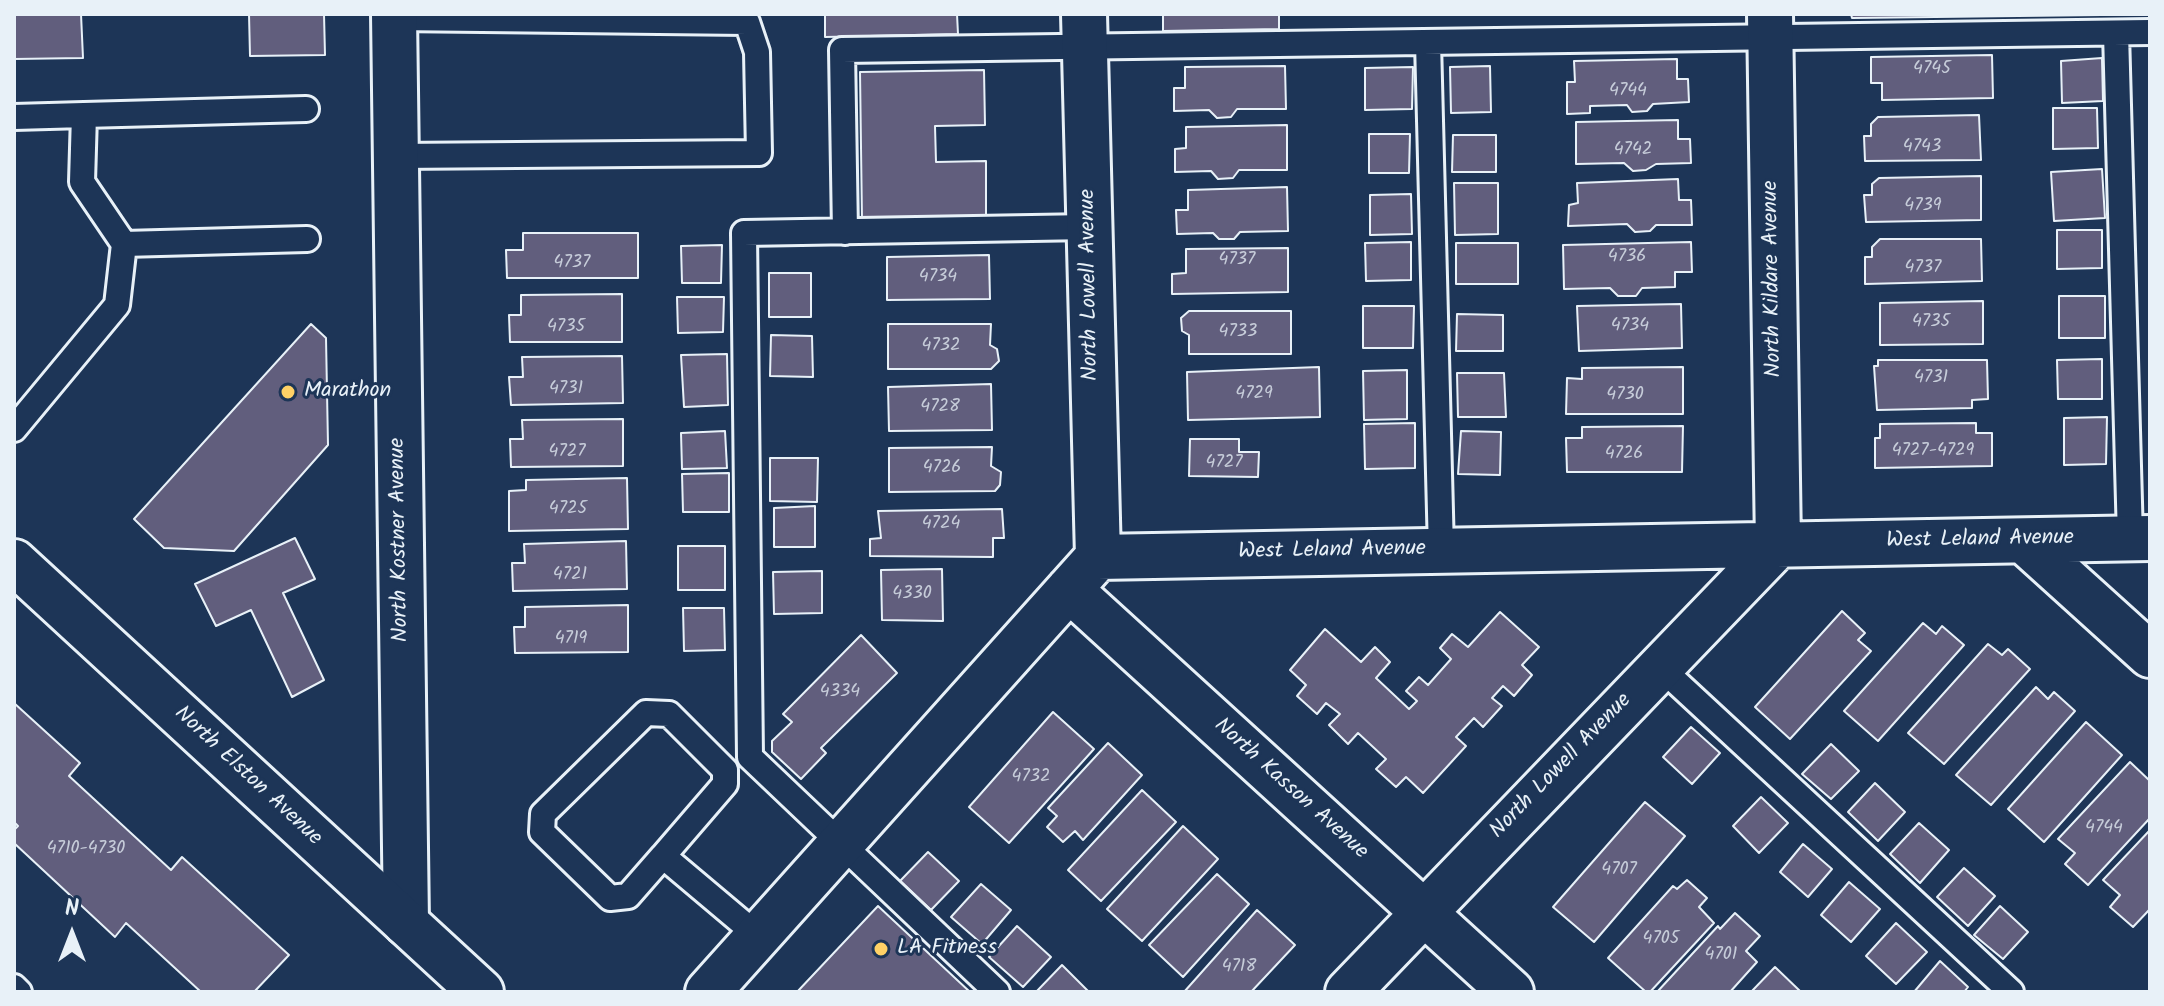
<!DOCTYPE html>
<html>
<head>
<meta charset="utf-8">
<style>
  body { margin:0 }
  #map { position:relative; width:2164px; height:1006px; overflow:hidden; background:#1d3557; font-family:Kalam,sans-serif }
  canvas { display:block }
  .frame { position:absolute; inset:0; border:16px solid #e8f1f8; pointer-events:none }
  .north { position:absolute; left:32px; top:894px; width:80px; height:80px; -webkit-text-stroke:6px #1d3557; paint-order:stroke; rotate:0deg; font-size:22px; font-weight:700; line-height:32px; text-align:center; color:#e8f1f8 }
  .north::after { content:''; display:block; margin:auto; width:28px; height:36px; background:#e8f1f8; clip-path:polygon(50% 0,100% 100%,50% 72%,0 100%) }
</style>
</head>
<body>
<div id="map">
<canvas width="2164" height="1006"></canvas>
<div class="frame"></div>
<div class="north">N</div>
</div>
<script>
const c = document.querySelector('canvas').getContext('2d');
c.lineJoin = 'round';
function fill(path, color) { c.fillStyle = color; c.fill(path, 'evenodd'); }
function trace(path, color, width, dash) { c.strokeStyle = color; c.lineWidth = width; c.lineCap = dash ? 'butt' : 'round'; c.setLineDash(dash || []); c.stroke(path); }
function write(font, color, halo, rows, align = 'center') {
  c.font = font + ' Kalam,sans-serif'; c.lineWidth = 6; c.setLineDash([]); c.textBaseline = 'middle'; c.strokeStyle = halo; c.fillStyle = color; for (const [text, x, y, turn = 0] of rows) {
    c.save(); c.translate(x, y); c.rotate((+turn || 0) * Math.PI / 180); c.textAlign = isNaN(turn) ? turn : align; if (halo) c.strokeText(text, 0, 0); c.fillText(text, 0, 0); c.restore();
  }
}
const building = new Path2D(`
  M14 14H81L83 58 14 59Z
  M249 14H324L325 55 250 56Z
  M825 14H957L958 34 825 37Z
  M1163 14H1279V29L1163 31Z
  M1851 14H2102V15L1852 18Z
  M1992 55 1993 98 1882 100V83H1871V57Z
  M2102 58 2103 101 2062 103 2061 61Z
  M1677 59V79H1688L1689 102 1653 104 1647 111 1632 112 1627 105 1590 106V113L1567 114V82H1575L1574 61Z
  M1285 66 1286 109H1237L1231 117 1217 118 1209 110 1174 111V88H1185V67Z
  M1490 66 1491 112 1451 113 1450 67Z
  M1413 67 1412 109 1365 110V68Z
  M984 70 985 125 935 126 936 162 986 161V218L862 221 860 72Z
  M2053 108H2097L2098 148 2053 149Z
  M1979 115 1981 160 1865 161 1864 136H1871V124L1878 117Z
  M1678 120V139H1690L1691 163 1656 164 1646 170 1633 171 1624 163 1576 164V122Z
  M1287 125V170H1239L1233 178 1218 179 1211 171 1175 172V149L1186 148V127Z
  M1369 134H1410L1409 173H1369Z
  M1453 135H1496V172H1452Z
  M2102 169 2105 218 2054 221 2051 172Z
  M1981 176V220L1866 222 1864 195H1872V184L1879 178Z
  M1678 179 1679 200H1691L1692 225H1656L1650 231 1635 232 1627 224 1568 226 1569 205 1578 203 1577 183Z
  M1454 183H1498V234L1455 235Z
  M1287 187 1288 231 1240 232 1234 239H1219L1213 233 1177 234 1176 210H1188V190Z
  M1411 194 1412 234 1370 235V195Z
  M2057 230H2102V268L2057 269Z
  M523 233H638V278H507L506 250H523Z
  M1880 239H1981L1982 281 1865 284V257H1872V247Z
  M1411 242V280L1366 281 1365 243Z
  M1691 242 1692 272H1675V287L1642 288 1636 296H1618L1610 288 1564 289 1563 245Z
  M1456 243H1518V284H1456Z
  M722 245 721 283H682L681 246Z
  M1288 248V292L1172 294V274L1186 273V249Z
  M989 255 990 299 887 300V257Z
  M769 273H811V317H769Z
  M622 294V342H510L509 315H521V295Z
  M2059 296H2105V338H2059Z
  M677 297H724L723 332 678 333Z
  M1983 301V344L1880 345V303Z
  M1681 304 1682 348 1579 351 1577 306Z
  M1363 306H1414L1413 348H1363Z
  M1189 311H1291V354H1189V335L1182 331 1181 318Z
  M1457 314 1503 315V351H1456Z
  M311 324 326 338 328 445 234 551 164 548 134 519Z
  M888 324H991L990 345 997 349 999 361 991 369H888Z
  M771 335 812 336 813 377 770 376Z
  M727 354 728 405 684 407 681 355Z
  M622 356 623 403 511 405 509 377H523L522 357Z
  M2102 359V399H2058L2057 360Z
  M1878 360H1987L1988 399 1972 400V408L1877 410 1874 366H1878Z
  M1319 367 1320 417 1188 420 1187 372Z
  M1683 367V414H1566L1567 378 1582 379V368Z
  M1407 370V419L1364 420 1363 371Z
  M1457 373H1504L1506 417H1458Z
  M991 384 992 430 889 431 888 387Z
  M2107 417 2106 464 2064 465V418Z
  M623 419V466L511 467 510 439H523L522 420Z
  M1415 423V468L1365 469 1364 424Z
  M1976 423V433H1992V466L1875 468V438H1880V424Z
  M1683 426 1682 472H1567L1566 438H1582V427Z
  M725 431 727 468 682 469 681 433Z
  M1461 431 1501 432 1500 475 1458 474Z
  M1190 439H1239V452H1259L1258 477 1189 476Z
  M992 447 991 466 1001 472 1000 485 995 491 889 492V448Z
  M770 458H818L817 502 770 501Z
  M729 473V512H683L682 474Z
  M627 478 628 529 509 531V491L526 490V480Z
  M815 506V547H774V508Z
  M1002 509 1004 538H993V557L870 556V539L881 538 878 511Z
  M295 538 315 579 283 593 324 680 292 697 251 610 216 626 195 584Z
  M626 541 627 589 513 591 512 563H525L524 544Z
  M678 546H725V590H678Z
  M942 569 943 621 882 620 881 570Z
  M822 571V613L774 614 773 572Z
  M628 605V652L515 653 514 627H525V607Z
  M683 608H724L725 650 684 651Z
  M1842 611 1865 633 1858 640 1871 651 1790 739 1755 707Z
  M1500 612 1539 647 1522 665 1532 675 1514 696 1503 686 1492 698 1502 706 1483 727 1474 718 1456 737 1466 746 1423 793 1406 777 1396 787 1376 769 1386 759 1358 733 1348 744 1329 725 1340 714 1326 703 1317 714 1297 696 1306 685 1290 670 1325 629 1361 662 1375 647 1390 662 1376 678 1409 709 1417 701 1406 691 1419 677 1428 685 1451 659 1440 648 1452 634 1468 647Z
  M1923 623 1936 634 1942 626 1964 645 1878 741 1844 711Z
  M861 635 897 673 821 748 826 753 801 779 772 752V741L792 722 783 714Z
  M1988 644 2002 655 2008 649 2030 669 1944 764 1908 733Z
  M2036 687 2048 699 2054 692 2075 711 1991 805 1956 775Z
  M14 703 80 763 69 776 171 870 182 857 289 955 254 992H201L126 923 115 937 14 843V830L18 826 14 822Z
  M1053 712 1094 749 1009 843 969 807Z
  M2086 722 2122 755 2044 842 2008 809Z
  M1691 727 1720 753 1692 784 1663 757Z
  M1108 743 1142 775 1083 840 1075 831 1063 842 1047 827 1057 816 1048 808Z
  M1831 744 1859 771 1831 799 1802 774Z
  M2130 762 2150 781V818L2088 885 2065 864 2075 853 2058 839Z
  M1875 783 1905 812 1878 841 1848 812Z
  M1142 790 1176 822 1101 901 1068 870Z
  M1761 797 1788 823 1759 853 1733 826Z
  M1645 802 1685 836 1594 942 1553 907Z
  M1919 823 1949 850 1920 883 1890 854Z
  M1183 826 1218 859 1142 941 1107 909Z
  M2150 830V909L2133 927 2110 907 2120 895 2103 880Z
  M1803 844 1832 869 1808 897 1780 872Z
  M928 852 959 881 931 910 900 881Z
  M1964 868 1995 896 1968 926 1937 897Z
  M1217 874 1249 904 1183 977 1149 945Z
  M1687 880 1707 898 1699 907 1714 923 1650 992H1646L1608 958 1673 886 1677 889Z
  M1849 882 1880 909 1851 942 1821 915Z
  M981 884 1011 910 982 944 951 917Z
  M878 906 970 992H797Z
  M2000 906 2028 932 2003 959 1974 935Z
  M1257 910 1295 945 1251 992H1184Z
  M1735 913 1760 936 1746 951 1757 962 1730 992H1657L1718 926 1720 929Z
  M1896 923 1927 952 1896 984 1866 956Z
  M1017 926 1051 957 1023 987 989 957Z
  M1940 961 1968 987 1964 992H1914Z
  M1062 965 1089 992H1036Z
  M1775 967 1801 992H1751Z`);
const lane = new Path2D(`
  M394 18 747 22 757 52 759 153 396 156
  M2116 33 2130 538
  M1428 42 1441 551
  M14 117 84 115
  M845 232 842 50 2150 32
  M124 244 82 182 84 115 306 109
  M14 429 117 305 124 244 307 239
  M1659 666 2011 992
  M663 856 725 784V770L669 714 646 713 543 814 542 832 610 898 628 896 663 856 758 936
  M14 987 19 992
  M997 992 750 757 744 233 1089 227`);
const street = new Path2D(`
  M394 14 406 923
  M1084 14 1098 557
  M2024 541 2150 655
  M1069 589 1511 992
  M708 992 1098 557 2150 538
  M1348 992 1778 545 1770 14`);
const secondary = new Path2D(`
  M14 562 481 992`);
const markers = [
  [288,392,8,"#ffd166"],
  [881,949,8,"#ffd166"]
];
const numberNames = [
  ["4745",1932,70],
  ["4744",1628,92],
  ["4743",1922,148],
  ["4742",1633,151],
  ["4739",1923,207],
  ["4736",1627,258],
  ["4737",1237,261],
  ["4737",572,264],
  ["4737",1923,269],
  ["4734",938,278],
  ["4735",1931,323],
  ["4734",1630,327],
  ["4735",566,328],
  ["4733",1238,333],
  ["4732",941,347],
  ["4731",1931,379],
  ["4731",566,390],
  ["4729",1254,395],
  ["4730",1625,396],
  ["4728",940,408],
  ["4727-4729",1933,452],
  ["4727",567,453],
  ["4726",1624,455],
  ["4727",1224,464],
  ["4726",942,469],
  ["4725",568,510],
  ["4724",941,525],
  ["4721",570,576],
  ["4330",912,595],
  ["4719",571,640],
  ["4334",840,693],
  ["4732",1031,778],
  ["4744",2104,829],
  ["4710-4730",86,850],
  ["4707",1619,871],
  ["4705",1661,940],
  ["4701",1721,956],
  ["4718",1239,968]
];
const streetNames = [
  ["North Kildare Avenue",1774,279,-91],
  ["North Lowell Avenue",1091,285,-91],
  ["North Kostner Avenue",401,540,-91],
  ["West Leland Avenue",1980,541,-1],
  ["West Leland Avenue",1332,552,-1],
  ["North Lowell Avenue",1562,767,-46],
  ["North Elston Avenue",247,777,43],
  ["North Kasson Avenue",1290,790,42]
];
const poiNames = [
  ["Marathon",304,392],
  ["LA Fitness",897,949]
];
fill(building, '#615e7d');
trace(building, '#e8f1f8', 2);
trace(lane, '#e8f1f8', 30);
trace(street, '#e8f1f8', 50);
trace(secondary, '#e8f1f8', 50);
trace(lane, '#1d3557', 24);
trace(street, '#1d3557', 44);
trace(secondary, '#1d3557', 44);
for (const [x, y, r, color] of markers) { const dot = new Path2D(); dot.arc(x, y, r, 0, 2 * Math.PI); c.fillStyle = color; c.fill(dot); trace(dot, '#1d3557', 3); }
write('18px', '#c6ccd9', null, numberNames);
write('22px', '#e8f1f8', '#1d3557', streetNames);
write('22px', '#e8f1f8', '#1d3557', poiNames, 'left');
</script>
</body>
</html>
